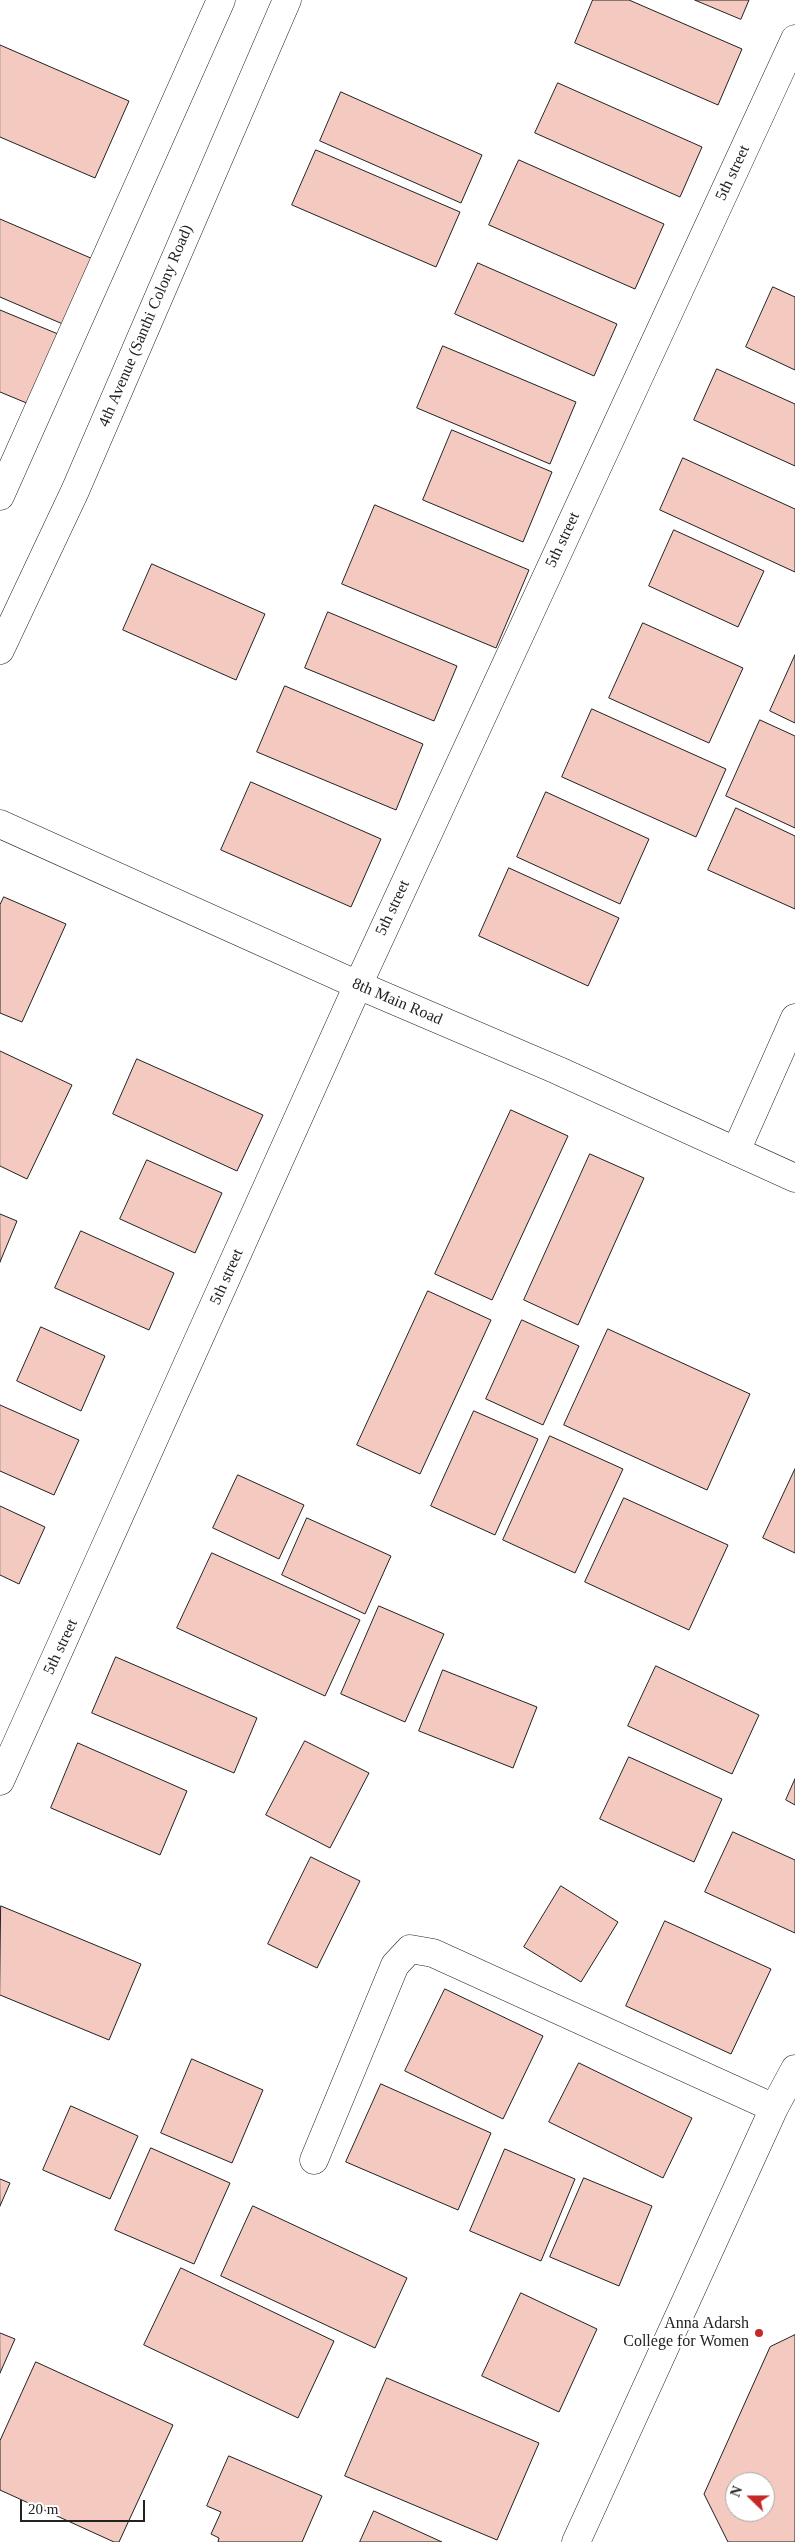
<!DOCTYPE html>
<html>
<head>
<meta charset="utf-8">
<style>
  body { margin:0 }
  #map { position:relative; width:795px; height:2542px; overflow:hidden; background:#fff; font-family:"Times New Roman",serif }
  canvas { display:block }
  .north { position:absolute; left:725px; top:2472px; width:50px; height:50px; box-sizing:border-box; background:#fff; border:1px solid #a7a7a7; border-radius:50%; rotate:292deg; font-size:14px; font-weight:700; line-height:20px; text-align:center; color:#222 }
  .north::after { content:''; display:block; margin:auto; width:18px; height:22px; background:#c62828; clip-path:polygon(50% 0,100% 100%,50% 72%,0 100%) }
  .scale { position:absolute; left:20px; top:2500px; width:125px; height:22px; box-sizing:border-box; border:2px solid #222; border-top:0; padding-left:6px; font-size:15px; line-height:18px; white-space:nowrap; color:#222; -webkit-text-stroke:4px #fff; paint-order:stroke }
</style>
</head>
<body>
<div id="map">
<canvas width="795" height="2542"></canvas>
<div class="north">N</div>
<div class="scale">20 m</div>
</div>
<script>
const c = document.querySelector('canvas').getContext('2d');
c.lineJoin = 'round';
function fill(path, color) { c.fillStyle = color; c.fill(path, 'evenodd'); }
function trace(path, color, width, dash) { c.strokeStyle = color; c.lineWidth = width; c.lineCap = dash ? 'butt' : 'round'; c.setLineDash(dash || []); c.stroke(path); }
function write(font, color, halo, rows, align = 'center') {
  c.font = font + ' "Times New Roman",serif'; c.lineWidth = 4; c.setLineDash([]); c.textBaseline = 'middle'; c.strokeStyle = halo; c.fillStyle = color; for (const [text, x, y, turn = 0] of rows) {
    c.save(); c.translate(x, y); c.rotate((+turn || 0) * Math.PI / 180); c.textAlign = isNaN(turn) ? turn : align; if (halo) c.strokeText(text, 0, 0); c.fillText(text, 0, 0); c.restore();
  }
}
const building = new Path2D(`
  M593 0H629L742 49 718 105 575 43Z
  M695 0H749L741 19Z
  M0 45 129 101 95 178 0 137Z
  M558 83 702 147 680 197 535 133Z
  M341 92 482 155 461 203 320 141Z
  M316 150 460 212 436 267 292 205Z
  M519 160 664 224 635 289 489 225Z
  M0 219 93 259 65 325 0 297Z
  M478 263 617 324 594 376 455 314Z
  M773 287 795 297V370L746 347Z
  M0 310 58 334 29 404 0 392Z
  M443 346 576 402 550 464 417 408Z
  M717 369 795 404V466L694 420Z
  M452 430 552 472 523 542 423 500Z
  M683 458 795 509V572L660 510Z
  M375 505 529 570 496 648 342 584Z
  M674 530 764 571 738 627 649 586Z
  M152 564 265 614 236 680 123 630Z
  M328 612 457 666 434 721 305 668Z
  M643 623 743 668 709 743 609 698Z
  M795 655V723L770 711Z
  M285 686 423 744 396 810 257 752Z
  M592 709 726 769 696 837 562 777Z
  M760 720 795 736V828L726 796Z
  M251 782 381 839 351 907 221 850Z
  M546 792 649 839 620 904 517 857Z
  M736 808 795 836V909L708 870Z
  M509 868 619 918 588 986 479 936Z
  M4 897 66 924 22 1022 0 1013V905Z
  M0 1051 72 1085 27 1179 0 1166Z
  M137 1059 263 1115 237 1171 113 1114Z
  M511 1110 568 1136 492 1300 435 1274Z
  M590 1154 644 1178 578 1325 524 1300Z
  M147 1160 222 1193 195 1253 120 1219Z
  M0 1214 17 1221 0 1262Z
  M81 1231 174 1273 149 1330 55 1288Z
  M428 1291 491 1320 420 1474 357 1445Z
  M522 1320 579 1346 543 1425 486 1399Z
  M41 1327 105 1356 81 1411 17 1381Z
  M608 1329 750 1394 707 1490 564 1425Z
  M0 1405 79 1440 54 1495 0 1471Z
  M474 1411 538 1439 495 1535 431 1506Z
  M550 1436 623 1469 575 1573 503 1540Z
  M795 1469V1553L763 1538Z
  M238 1475 304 1505 279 1559 213 1528Z
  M624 1498 728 1545 689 1630 585 1582Z
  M0 1506 45 1527 19 1584 0 1575Z
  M307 1518 391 1556 365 1614 282 1575Z
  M212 1553 360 1620 325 1696 177 1628Z
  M379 1606 444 1634 405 1722 341 1694Z
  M116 1657 257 1718 234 1773 92 1713Z
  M656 1666 759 1715 732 1774 628 1726Z
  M443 1670 537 1707 513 1768 419 1731Z
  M305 1741 369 1773 330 1848 266 1815Z
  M78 1743 187 1791 160 1855 51 1808Z
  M629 1757 722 1799 694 1862 600 1819Z
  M795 1779V1805L786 1800Z
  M733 1832 795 1860V1933L705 1892Z
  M311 1857 360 1881 317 1968 268 1944Z
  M561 1886 618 1922 581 1982 524 1947Z
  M1 1906 141 1964 109 2040 0 1995Z
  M665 1921 771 1969 731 2054 626 2006Z
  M445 1989 543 2036 503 2119 405 2071Z
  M192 2059 263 2090 232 2163 161 2133Z
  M579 2063 692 2118 663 2178 549 2122Z
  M381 2084 491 2133 458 2210 346 2162Z
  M71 2106 138 2136 110 2199 43 2170Z
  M151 2148 230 2183 194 2264 115 2230Z
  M505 2149 575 2179 541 2261 470 2231Z
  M584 2178 652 2206 619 2286 550 2257Z
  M0 2179 10 2183 0 2206Z
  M253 2206 407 2278 375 2348 221 2276Z
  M181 2268 334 2341 298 2418 144 2345Z
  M521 2293 597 2329 559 2412 482 2376Z
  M0 2333 15 2339 0 2373Z
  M795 2335V2542H728L704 2494 770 2347ZM735 2482H765V2512H735Z
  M36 2362 173 2425 119 2542H114L0 2490V2441Z
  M387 2378 539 2443 497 2540 345 2476Z
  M229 2456 322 2496 302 2542H218L219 2538 211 2534 221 2512 207 2506Z
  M374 2511 442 2542H360Z`);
const minor = new Path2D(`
  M736 1151 795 1018
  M0 1781 358 985 795 39
  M314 2160 395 1965 410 1949 433 1953 774 2108
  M576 2542 774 2108 795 2069`);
const tertiary = new Path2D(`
  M0 496 221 0
  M0 650 75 491 287 0
  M0 824 358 985 557 1070 795 1178`);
const markers = [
  [759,2333,5,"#c62828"]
];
const streetNames = [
  ["5th street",733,173,-65],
  ["4th Avenue (Santhi Colony Road)",146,326,-67],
  ["5th street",563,540,-65],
  ["5th street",393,908,-65],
  ["8th Main Road",397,1002,23],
  ["5th street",227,1277,-66],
  ["5th street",61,1647,-65]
];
const poiNames = [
  ["Anna Adarsh",749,2324],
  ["College for Women",749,2342]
];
fill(building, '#f3c9c0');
trace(building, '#222', 1);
trace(minor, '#222', 29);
trace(tertiary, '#222', 29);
trace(minor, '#fff', 28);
trace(tertiary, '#fff', 28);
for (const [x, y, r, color] of markers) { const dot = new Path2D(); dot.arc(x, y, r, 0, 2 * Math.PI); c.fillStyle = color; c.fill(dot); trace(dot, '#fff', 2); }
write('16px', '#222', '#fff', streetNames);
write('16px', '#222', '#fff', poiNames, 'right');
</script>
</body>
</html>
